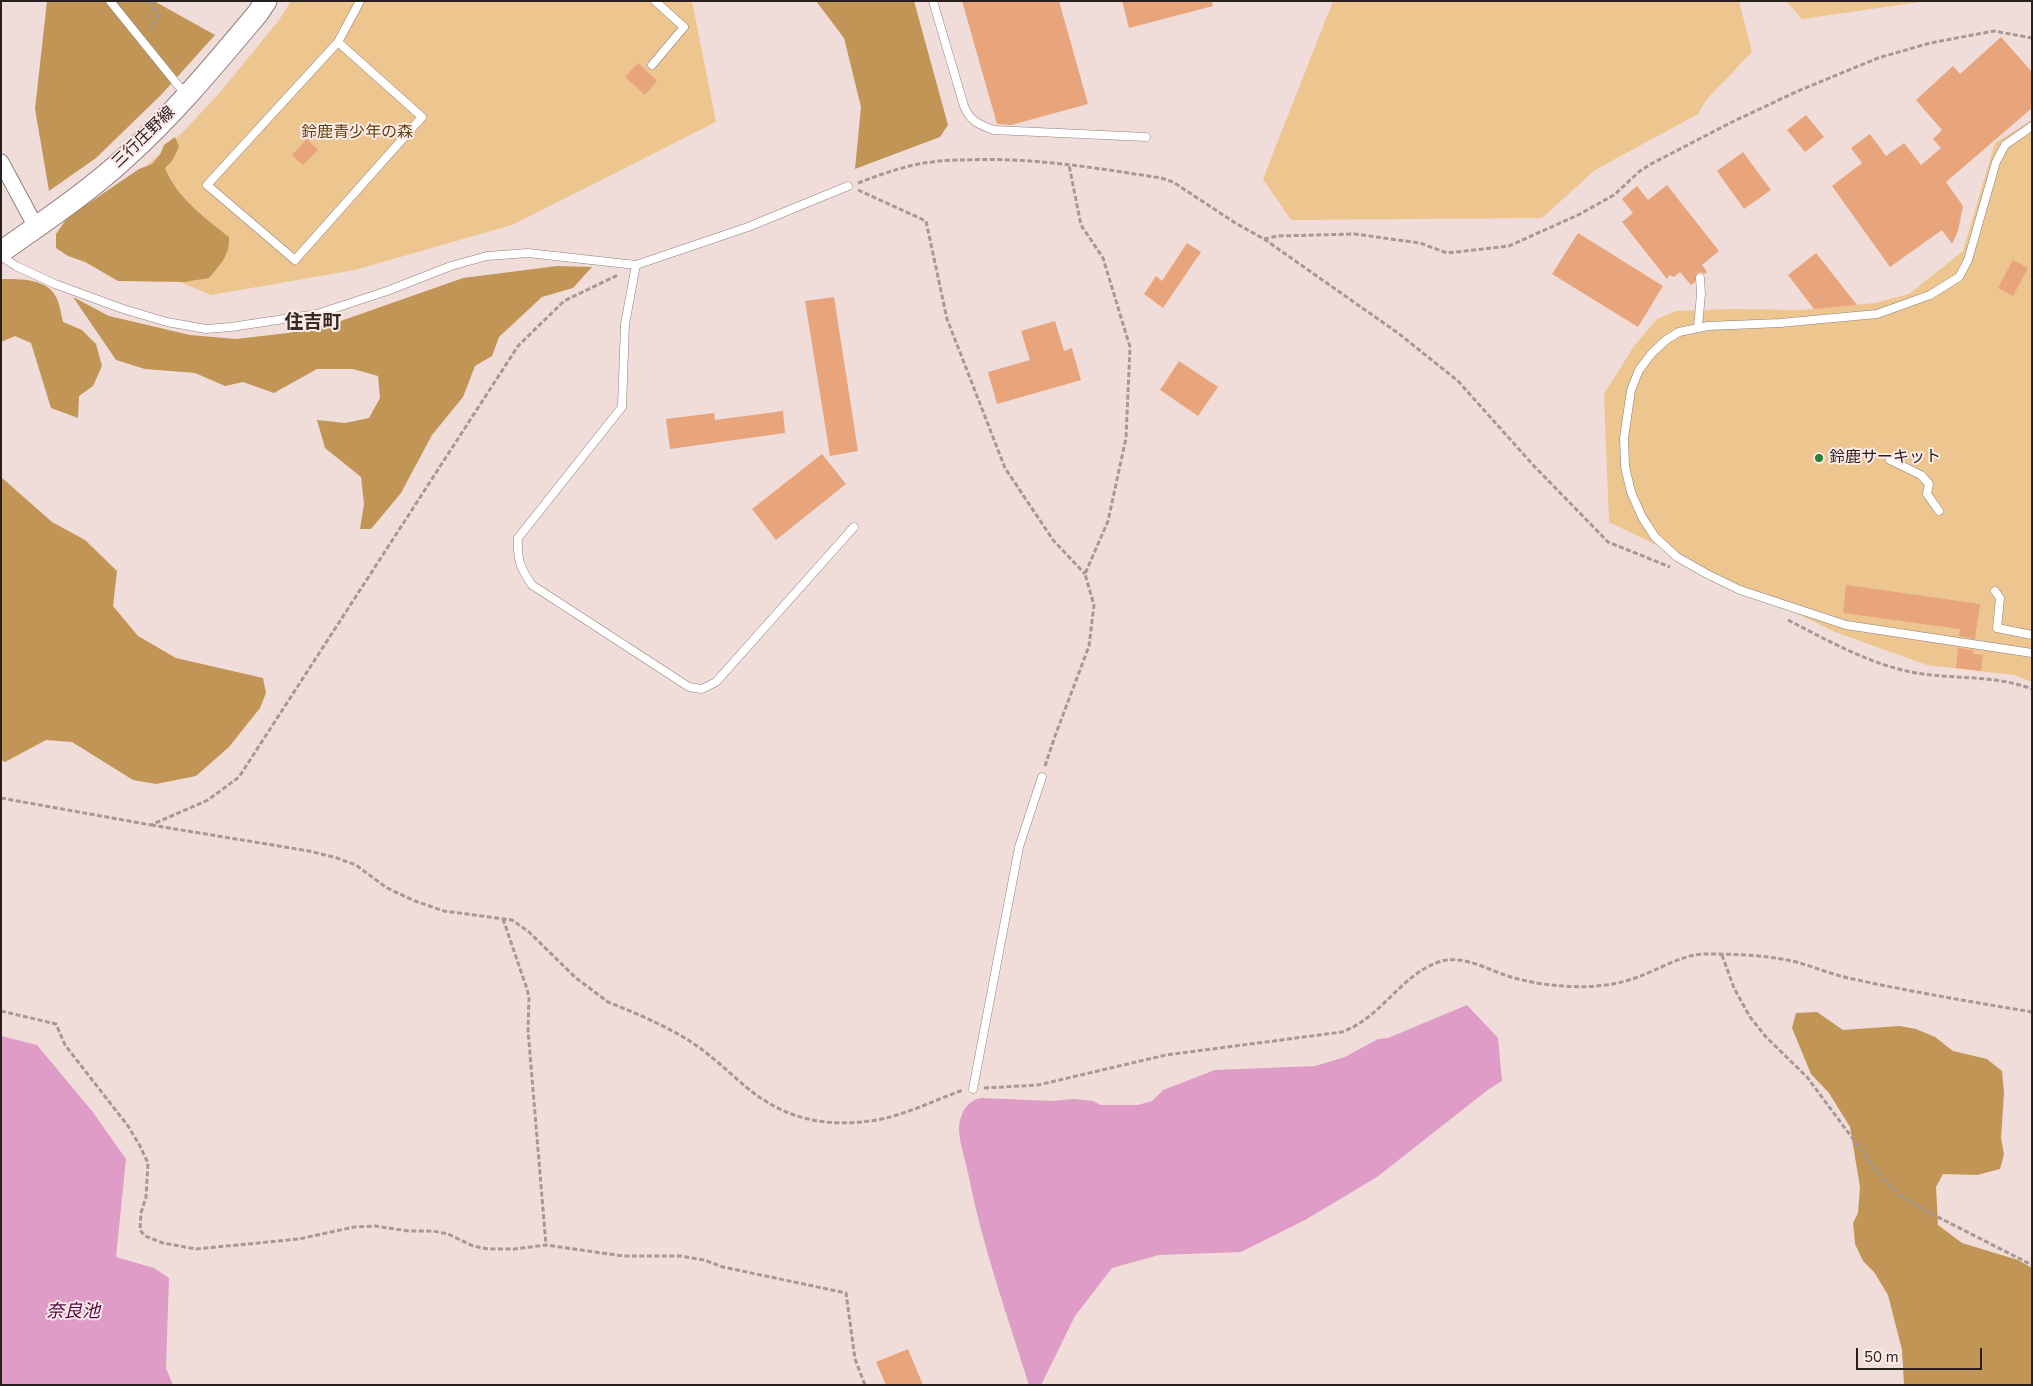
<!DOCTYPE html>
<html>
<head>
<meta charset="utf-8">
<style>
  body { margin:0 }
  #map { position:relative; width:2033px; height:1386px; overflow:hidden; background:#f0ddda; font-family:"Nunito Sans",sans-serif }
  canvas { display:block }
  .frame { position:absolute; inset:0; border:2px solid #27201f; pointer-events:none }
  .scale { position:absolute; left:1856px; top:1348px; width:126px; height:22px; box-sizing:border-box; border:2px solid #27201f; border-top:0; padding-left:6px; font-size:15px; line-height:18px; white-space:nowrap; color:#27201f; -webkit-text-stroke:4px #feeae7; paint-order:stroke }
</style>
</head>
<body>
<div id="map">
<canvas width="2033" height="1386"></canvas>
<div class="frame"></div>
<div class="scale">50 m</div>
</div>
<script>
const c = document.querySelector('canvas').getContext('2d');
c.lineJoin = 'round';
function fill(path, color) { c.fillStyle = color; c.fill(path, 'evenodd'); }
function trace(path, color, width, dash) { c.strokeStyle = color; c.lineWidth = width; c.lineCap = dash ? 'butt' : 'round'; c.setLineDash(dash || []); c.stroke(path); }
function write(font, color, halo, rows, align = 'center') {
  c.font = font + ' "Nunito Sans","Noto Sans JP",sans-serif'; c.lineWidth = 4; c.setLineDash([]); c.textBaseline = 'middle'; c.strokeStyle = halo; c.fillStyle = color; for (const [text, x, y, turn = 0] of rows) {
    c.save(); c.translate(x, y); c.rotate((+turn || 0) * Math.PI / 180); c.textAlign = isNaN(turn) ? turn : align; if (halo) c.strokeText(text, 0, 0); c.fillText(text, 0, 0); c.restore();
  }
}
const green = new Path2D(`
  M291 1H692L716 122 512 225 355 270 211 295 64 233 122 189 185 130 222 90 279 20Z
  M1333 1H1739L1752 52 1707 99 1698 114 1595 170 1542 218 1291 220 1263 179Z
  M1786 1H1927L1802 19Z
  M2032 120V682L2014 675 1927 665 1835 632 1609 522 1604 394 1634 346 1657 319 1676 311 1734 309 1801 310 1875 303 1909 294 1963 251 1995 143Z`);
const forest = new Path2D(`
  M47 1H154L215 35 161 95 96 158 49 191 35 109Z
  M816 1H914L948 125 940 137 855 169 861 107 844 38Z
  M175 137 179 147 172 161 165 168C177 198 204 217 229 237 230 255 220 265 209 278L184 282 118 281 85 262 68 256 56 248V234L67 218 139 169 152 164 160 155 164 145Z
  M557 266 592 267 573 288 542 297 499 337 492 356 475 366 463 397 432 435 401 493 371 529H360L364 504 361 477 325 448 317 420 345 423 369 418 380 398 378 376 353 369H317L274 393 243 382 225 386 195 373 145 369 116 360 73 297 109 316 190 335 236 339 288 333 335 323 463 278Z
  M1 279C21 279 48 278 57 299 60 306 61 314 63 322L82 330 96 344 102 366 93 386 79 396 78 418 51 408 31 343 15 336 1 342Z
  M1 477 52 522 85 540 117 571 113 606 138 636 176 658 263 678 266 693 260 708 229 747 196 776 156 784 133 780 72 742 46 740 5 762 1 760Z
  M1817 1012 1843 1030 1900 1026 1916 1029 1935 1037 1953 1051 1987 1059 2002 1071 2004 1093 2001 1138 2004 1154 2000 1169 1977 1175 1943 1174 1936 1187 1938 1225 1962 1243 2018 1260 2032 1268V1385H1904L1902 1350 1888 1295 1874 1272 1863 1261 1855 1244 1853 1223 1858 1213 1860 1187 1850 1127 1829 1093 1811 1074 1792 1028 1796 1013Z`);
const water = new Path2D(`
  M1467 1005 1498 1038 1502 1081 1489 1089 1377 1177 1305 1220 1241 1252 1159 1255 1112 1268 1075 1316 1041 1385H1029C1007 1315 982 1245 968 1173 965 1159 959 1142 959 1128 960 1113 967 1100 982 1098L1052 1101 1074 1099 1093 1101 1101 1105H1138L1152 1101 1163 1090 1215 1070 1315 1066 1345 1057 1378 1039 1388 1038Z
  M1 1036 37 1045 92 1111 126 1159 116 1257 154 1268 169 1278 166 1368 173 1385H1Z`);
const building = new Path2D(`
  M962 1H1059L1088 104 1011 125 997 124Z
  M1122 1H1212L1213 6 1129 28Z
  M2001 37 2032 72V108L1946 182 1963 206 1958 231 1952 244 1942 230 1890 267 1832 186 1862 163 1851 148 1870 134 1886 156 1904 143 1921 165 1941 148 1933 139 1942 130 1916 100 1953 66 1960 74Z
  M638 63 657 81 645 95 625 77Z
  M1806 115 1824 137 1805 152 1787 130Z
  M307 139 318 150 303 165 292 155Z
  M1743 152 1771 190 1744 209 1717 171Z
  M1667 185 1719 251 1702 265 1707 272 1704 274 1700 272 1697 274 1695 282 1691 285 1680 272 1674 277 1669 275 1667 279 1622 222 1633 213 1622 199 1637 186 1648 200Z
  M1578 233 1663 286 1638 327 1552 274Z
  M1187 243 1201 252 1163 308 1144 294 1156 276 1162 281Z
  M1816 253 1857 305 1814 309 1788 275Z
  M2013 260 2028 268 2013 296 1998 288Z
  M834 297 858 451 830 456 805 301Z
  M1055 321 1064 351 1072 348 1081 380 997 404 988 372 1030 360 1021 331Z
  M1179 361 1218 387 1198 416 1160 390Z
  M783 411 785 433 670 449 666 419 714 413 715 420Z
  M822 454 846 484 776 540 752 509Z
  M1846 585 1980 604 1975 639 1959 636 1960 629 1843 613Z
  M1958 648 1973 650V654L1983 655 1981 671 1956 668Z
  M908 1349 923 1385H886L876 1362Z`);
const path = new Path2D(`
  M149 31 158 16 149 1
  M858 183C882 174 906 165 932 162 943 160 955 160 966 160 1032 157 1096 168 1161 178L1173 182 1237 224 1264 239 1277 236 1355 234 1420 243 1447 253 1509 246 1578 215 1614 195 1640 171 1649 165 1732 122 1798 91 1878 58 1930 43 1994 31 2032 38
  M858 190 926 221 947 319 1005 468 1053 540 1085 574
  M1264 239 1398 333 1458 381 1534 466 1608 542 1670 567
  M1788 620C1827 640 1867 663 1911 672 1951 680 1993 674 2032 689
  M1045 766 1055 736 1089 646 1094 605 1085 574 1108 521 1126 438 1130 347 1103 258 1081 225 1069 165
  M1 798 151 825 208 800 239 777 518 346 564 301 618 275
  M151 825 309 851 337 858 356 865 387 888 415 901 444 911 512 920 529 932 576 978 608 1002C640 1015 672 1028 700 1048 716 1060 731 1074 746 1087 786 1120 826 1128 877 1120 908 1114 935 1100 963 1090
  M503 919 527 989 529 998 528 1030 546 1245
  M1722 955 1734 988 1750 1017 1766 1037 1807 1077 1879 1174 1900 1195 1924 1210 2032 1265
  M1 1011 56 1024 65 1045 128 1126 140 1146 148 1163 146 1197 141 1213 140 1230 145 1236 163 1243 196 1249 299 1239 354 1227 375 1226 409 1231H433L448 1234 473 1246 488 1249H514L546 1245 623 1256H680L704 1260 723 1267 846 1293 855 1359 865 1385
  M984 1088 1038 1085 1166 1055 1342 1032C1383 1017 1401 973 1442 961 1465 955 1490 971 1511 977 1528 982 1546 985 1563 986 1589 988 1614 986 1638 977 1658 970 1683 954 1705 954 1734 954 1764 955 1792 961 1813 966 1832 975 1853 979 1913 992 1972 1002 2032 1012`);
const service = new Path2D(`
  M110 1 186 95
  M933 1 964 106C970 121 979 125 994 130L1146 137
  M338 42 422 117 295 260 207 185 338 42 360 1
  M652 65 684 27 655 1
  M2032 126 2005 145 1996 162 1968 260 1959 277 1930 295 1877 314 1780 323 1708 326 1679 332 1666 340 1652 353 1639 370 1631 390 1624 438 1625 467 1631 492 1642 517 1655 537 1677 557 1707 574 1740 590 1846 625 2032 653
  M1 256 16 266 55 284 123 309 167 322 206 329 231 327 317 314 387 291 451 266 487 256 528 253 636 265 748 227 848 186
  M636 265 625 324 622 407 518 538C517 559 520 568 532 585L689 687 702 689 716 682 854 527
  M1698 327 1701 294 1700 278
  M1890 460 1921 475 1929 484 1927 494 1939 511
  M1995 591 2000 598 1997 628 2032 635
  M973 1089 1019 847 1042 777`);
const minor = new Path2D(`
  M1 162 36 227`);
const secondary = new Path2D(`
  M1 252C43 222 87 193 125 158 174 114 216 63 258 13L266 1`);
const markers = [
  [1819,458,5,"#238437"]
];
const parkNames = [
  ["鈴鹿青少年の森",357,133]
];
const streetNames = [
  ["三行庄野線",144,138,-44]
];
const poiNames = [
  ["鈴鹿サーキット",1829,458]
];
const waterNames = [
  ["奈良池",73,1313]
];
const quarterNames = [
  ["住吉町",313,323]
];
fill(green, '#ecc58f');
fill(forest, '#c19555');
fill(water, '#df9cc7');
fill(building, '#e8a47b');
trace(service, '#907f7c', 9);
trace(minor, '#907f7c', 17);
trace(secondary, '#907f7c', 23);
trace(path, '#a69895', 3, [5, 2.5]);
trace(service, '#fff', 8);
trace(minor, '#fff', 15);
trace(secondary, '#fff', 21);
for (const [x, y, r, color] of markers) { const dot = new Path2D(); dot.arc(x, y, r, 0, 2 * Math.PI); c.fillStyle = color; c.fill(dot); trace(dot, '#feeae7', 2); }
write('16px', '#60420e', '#feeae7', parkNames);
write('16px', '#27201f', '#feeae7', streetNames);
write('16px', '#27201f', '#feeae7', poiNames, 'left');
write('italic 18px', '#540241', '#feeae7', waterNames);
write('bold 19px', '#362825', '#feeae7', quarterNames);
</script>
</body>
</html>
